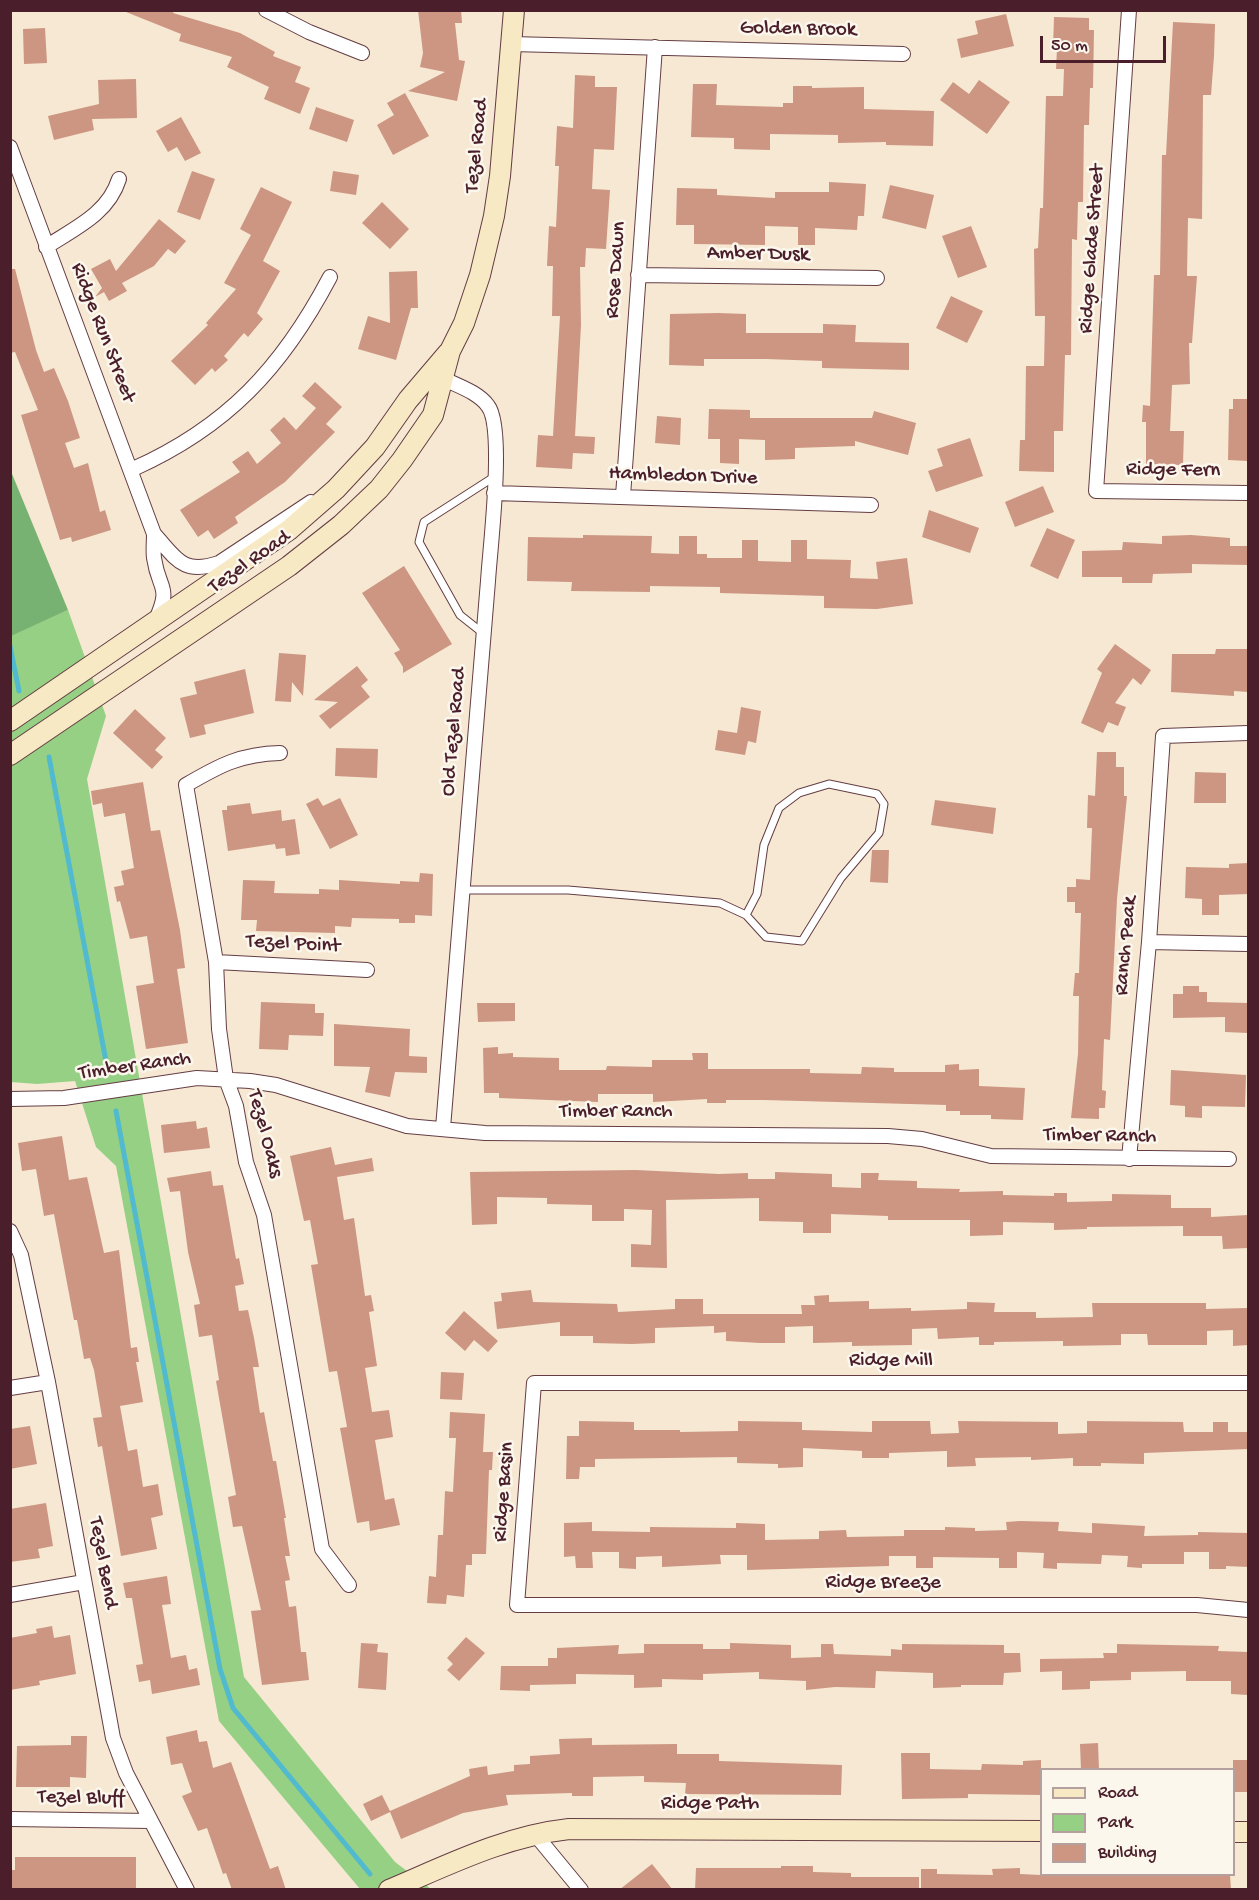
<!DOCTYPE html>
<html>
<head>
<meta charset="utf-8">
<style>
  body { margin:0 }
  #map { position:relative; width:1259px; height:1900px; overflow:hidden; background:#f6e8d2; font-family:"Gochi Hand",sans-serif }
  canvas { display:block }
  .frame { position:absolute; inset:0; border:12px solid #4a1f2b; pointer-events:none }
  .legend { position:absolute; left:1040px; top:1768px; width:195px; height:108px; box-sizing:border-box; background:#fbf7ec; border:2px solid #b4a19f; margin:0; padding:8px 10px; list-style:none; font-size:18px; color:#4a1f2b }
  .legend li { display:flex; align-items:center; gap:12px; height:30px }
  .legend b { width:30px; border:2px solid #b4a19f }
  .scale { position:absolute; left:1040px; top:36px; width:126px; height:27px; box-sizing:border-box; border:3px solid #4a1f2b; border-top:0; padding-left:8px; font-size:18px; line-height:21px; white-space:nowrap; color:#4a1f2b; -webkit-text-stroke:4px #fbf7ec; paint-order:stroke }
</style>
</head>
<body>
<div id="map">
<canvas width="1259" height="1900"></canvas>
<div class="frame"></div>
<ul class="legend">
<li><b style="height:8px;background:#f7e9c3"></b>Road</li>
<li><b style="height:16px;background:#95d084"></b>Park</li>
<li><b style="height:16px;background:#cc9683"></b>Building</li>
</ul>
<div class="scale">50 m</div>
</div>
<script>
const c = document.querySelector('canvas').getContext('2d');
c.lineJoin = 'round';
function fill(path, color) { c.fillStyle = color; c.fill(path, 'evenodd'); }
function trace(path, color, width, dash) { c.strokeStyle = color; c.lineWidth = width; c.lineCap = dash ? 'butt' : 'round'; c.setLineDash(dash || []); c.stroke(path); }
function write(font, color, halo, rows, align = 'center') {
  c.font = font + ' "Gochi Hand",sans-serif'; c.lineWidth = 5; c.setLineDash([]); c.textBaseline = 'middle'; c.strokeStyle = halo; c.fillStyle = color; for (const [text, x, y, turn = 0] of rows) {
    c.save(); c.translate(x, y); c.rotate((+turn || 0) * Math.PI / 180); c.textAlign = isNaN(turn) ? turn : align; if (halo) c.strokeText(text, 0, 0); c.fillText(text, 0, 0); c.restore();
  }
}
const green = new Path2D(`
  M68 610 106 716 87 779 244 1677 395 1862 431 1889H360L219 1721 116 1166 96 1147 75 1081 37 1084 11 1082 10 636Z`);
const forest = new Path2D(`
  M10 469 68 610 11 636H10Z`);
const stream = new Path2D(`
  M10 646 19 691
  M49 757 108 1072
  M116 1111 220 1669 233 1708 370 1874`);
const building = new Path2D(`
  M121 10H174L173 13 240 33 275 52 273 56 301 67 295 82 310 88 300 114 264 99 269 87 227 67 232 57 179 41 181 34Z
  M418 10H461L462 23H455L459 60 465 61 457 101 408 91 445 72 420 67 423 53Z
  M1006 14 1014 46 961 58 957 39 978 34 975 21Z
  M1054 17 1089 18V30H1094L1093 88H1090L1089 125H1084L1083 202H1078L1077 240 1072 239 1071 355H1065L1063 431H1054V472L1019 471 1020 440H1025L1026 366H1044L1045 316H1035L1034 249 1038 248 1040 208H1043L1046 96H1063L1064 69H1056L1057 49 1053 48Z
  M1173 22 1215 24 1214 56 1211 95H1203L1202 219 1188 218 1187 276H1197L1192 343H1189L1190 384 1172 385 1170 431H1184L1183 465 1146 464V422H1142L1143 405 1150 406 1154 275H1160L1162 155H1166Z
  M45 28 47 63 24 64 23 29Z
  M575 75 595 76V87H617L614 150 594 149 592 189 610 190 606 249 586 248 585 267H580L581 325 575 436 595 437 594 454 573 453 572 469 536 467 538 435 553 436 560 316H552L553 266H547L549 226 556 227 559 166H555L557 126 573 128Z
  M136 79 137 118 92 119 94 130 54 140 48 116 99 104 98 80Z
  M979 80 1010 102 987 134 940 100 953 82 969 94Z
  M693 84H717L716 105 783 107V103H793V86H812V88L864 87V109L934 111 933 146 886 145V142L838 143V135L770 134V150L734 149V138L691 137Z
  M405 93 429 136 393 155 377 125 394 115 387 103Z
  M316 107 354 120 347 142 309 129Z
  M181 117 201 153 185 161 177 147 168 152 156 131Z
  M192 171 215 179 200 220 177 212Z
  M333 171 359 175 356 195 330 191Z
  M829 182 866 184 864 216H858L857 230 815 228V245H798V227L765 226V245L694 244V225H676L677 188 717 189V195L775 198V192H829Z
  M890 185 934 195 926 229 882 218Z
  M261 187 292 202 263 261 280 271 257 313 263 319 248 337 244 333 224 356 228 360 215 372 212 368 195 385 171 361 208 325 206 323 236 289 224 283 251 235 240 229Z
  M382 202 409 229 390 249 362 223Z
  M159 219 186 241 175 254 168 249 154 266 122 283 127 291 109 301 104 292 95 297 102 288 91 269 110 259 116 271Z
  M971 226 987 267 958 278 942 236Z
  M10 269H15L36 350 44 372 54 368 68 401 80 438 65 443 74 468 88 463 100 512 105 510 111 530 72 542 71 537 60 540 21 415 38 410 15 352 10 353Z
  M417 271 418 308H411L396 360 358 349 368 316 390 323 389 272Z
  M951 296 983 311 967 343 936 328Z
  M718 313 746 314V333H823V324L856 325 855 342 909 343V370L822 368V361L766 359H704V366L669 365 670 314Z
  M315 382 342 407 326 424 335 432 285 482 235 517 238 523 214 539 208 530 198 537 180 510 240 472 232 462 248 451 257 464 281 443 270 430 284 417 296 430 316 408 302 396Z
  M1233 399H1248V461L1228 460 1229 409H1233Z
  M709 409 750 410V418H872L874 411 916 423 908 455 855 441V446L795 448V459L765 460V440L739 439V464L720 463V439H708Z
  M657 416 681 418 680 445 655 443Z
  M970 438 983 476 936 492 928 471 943 466 937 449Z
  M1043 486 1054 512 1015 527 1005 502Z
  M929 510 979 528 970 553 922 537Z
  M1047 528 1075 540 1058 579 1030 566Z
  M583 535 652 536 651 553 679 554V536H697V554H707V558H742V540H758V561L791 562V540H807V559L851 560 850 578 878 579 876 562 907 558 913 604 877 609 824 608V596L720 593V587L650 586V592L571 591 572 582 527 581 528 537 583 538Z
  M1191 535 1230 538V546H1248V565L1192 564V573L1153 574 1152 583H1122V577H1082V551L1122 550 1123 542 1162 544V536Z
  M404 566 452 644 403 673V667L394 653 400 650 362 593Z
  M1115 644 1151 670 1141 685 1133 678 1115 703 1126 707 1118 726 1108 722 1103 733 1081 723 1102 673 1097 669Z
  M1216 649H1248V692L1234 691V696L1171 692 1172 654H1215Z
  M279 653 306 655 303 696 292 682 291 702 275 701Z
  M357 666 368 680 361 686 370 697 330 729 319 716 338 702 314 700Z
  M245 669 254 713 204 725 206 734 190 738 180 698 197 694 194 682Z
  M741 707 761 711 756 743 748 741 745 755 715 750 718 730 737 733Z
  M135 709 166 738 155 750 163 757 152 769 113 733Z
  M336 748 378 749 377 778 335 776Z
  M1097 752H1116V767H1124V796H1127L1117 899 1110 1040 1104 1039 1102 1090 1106 1091 1105 1108H1099V1119L1071 1118 1078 1054 1079 996H1073L1075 973H1079L1081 913H1075V902H1067V887H1076V879L1090 880 1092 828H1087L1088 795 1095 796Z
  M1195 772 1226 773V803H1194Z
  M143 782 151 831 160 830 180 930 185 968 177 969 188 1043 146 1049 136 986 154 983 147 936 130 939 120 901 117 902 114 887 124 885 121 871 134 868 125 813 104 817 102 803 93 805 91 791Z
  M318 798 323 806 340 798 358 835 330 849 306 804Z
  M935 800 996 808 993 834 931 825Z
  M250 803 252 814 281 810 282 821 295 819 300 854 286 856 285 848 276 849 275 844 228 851 222 810H227V806Z
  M872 850H889L888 883 870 882Z
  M1248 863V894L1219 895V915H1202V899L1185 898 1186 867 1229 868V864Z
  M420 873 433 874 432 916 415 915V923H399V919L352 918 351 927 335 926V933L256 931 257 920H241L243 880 275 881 274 893 319 894V889L339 890V880L400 884V881L419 882Z
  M1183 986H1199V992H1207V1002L1248 1003V1033L1225 1032V1017L1173 1018V994H1183Z
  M261 1002 315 1004V1013H324L323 1036 289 1035 288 1050 259 1049Z
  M477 1003H515V1021L478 1022Z
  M334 1024 410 1029 409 1056 427 1057V1073L395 1072 390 1097 365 1092 370 1067 334 1066Z
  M498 1047V1054L513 1053V1057L559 1058V1070H606L607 1066 652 1067V1060H693L692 1053H708V1069H810V1073L861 1074 862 1067 894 1068V1072H945V1065L959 1064V1070L979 1069V1086L1025 1088 1023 1120 991 1119V1115H960V1111H946V1105L764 1100H726V1103H707V1099L653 1102V1094H598V1102L499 1098V1093H484L483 1048Z
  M1171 1070 1246 1075 1245 1107 1202 1106V1118L1185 1117V1106L1170 1105Z
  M196 1121 197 1129 207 1127 210 1148 164 1153 161 1125Z
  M62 1136 69 1180 87 1177 104 1253 119 1250 131 1348 137 1347 139 1362H136L143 1402 120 1406 128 1451 137 1449 143 1487 158 1484 163 1515 151 1518 157 1549 121 1556 102 1446 98 1447 93 1418 102 1417 94 1370 90 1358 84 1359 77 1320H74L54 1214 44 1216 36 1169 22 1171 18 1143Z
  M331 1147 335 1165 372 1158 374 1171 337 1177 344 1220 354 1218 365 1296 371 1295 374 1311 369 1312 377 1366 365 1368 372 1412 389 1410 393 1437 375 1440 385 1500 394 1498 400 1525 370 1531 369 1521 357 1523 340 1428 347 1427 337 1371 329 1372 311 1265 318 1264 310 1220 304 1221 290 1156Z
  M636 1170 719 1174 748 1173V1179H775V1172L832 1174V1187L861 1188V1173H879L878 1180 917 1181V1188L960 1189 959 1192 1003 1191V1195L1054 1196V1193H1067V1202L1112 1201V1194L1171 1195V1208H1211V1217L1248 1215V1248L1223 1249 1222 1236H1183V1226L1087 1227V1229L1054 1230V1223L1003 1222V1235L970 1236V1220H888V1216L831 1214V1233H803V1222L759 1221V1198L666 1200 667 1268 631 1267V1244L651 1245 652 1210 624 1209V1221H592V1205L547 1204V1198L497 1197V1224L472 1225 470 1172Z
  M211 1171 213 1186 223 1185 236 1259 239 1258 244 1284 235 1286 239 1311 248 1310 254 1338 259 1367H253L260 1413 264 1412 273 1461H276L286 1518H284L290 1556H285L290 1580 285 1581 289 1607 296 1606 301 1652H306L309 1680 262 1685 251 1611 261 1610 242 1526 233 1527 228 1497 236 1495 216 1381 219 1380 212 1335 199 1337 194 1305 200 1304 188 1252 180 1191 170 1192 167 1178Z
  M531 1290 533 1302 617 1304 618 1312 675 1309V1299H703V1314H802L801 1305H815L814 1296 829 1295V1302L869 1301V1309L911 1308V1311L967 1309V1302L995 1303 994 1312H1036V1318L1093 1317 1092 1303H1206V1309L1247 1308 1248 1345 1233 1346V1330L1207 1331V1345H1148L1147 1334H1121V1345L1063 1346V1341L994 1342V1345H979V1337L938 1339 937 1328 912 1329V1345L852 1346V1342L813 1343V1326L785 1327V1343H760L726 1341V1332L714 1333V1326L655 1328V1343L632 1344 593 1343V1336H560V1322L497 1329 494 1302 502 1301 501 1293Z
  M464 1311 498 1341 488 1352 474 1340 465 1351 445 1333Z
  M441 1372 464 1373 462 1400 440 1399Z
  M450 1412 485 1414 483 1452H493L492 1470H489L486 1554H472V1565H466L464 1597 447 1595 446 1604 427 1603 429 1576 436 1577 438 1535H443L445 1491 453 1492 456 1438H449Z
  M579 1421 634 1422V1430H680V1432L738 1431V1421L802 1422V1430L872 1432V1421H930L931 1434 959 1433 958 1421 1058 1422V1434L1087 1433V1421L1183 1422 1184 1432H1213V1422H1228V1432H1248V1449L1144 1453V1464L1101 1463V1466H1073V1458L1031 1460V1457L975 1458 976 1466 947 1467V1451L889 1453V1458H862V1451L803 1448V1467L778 1468V1464L737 1463V1457L595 1459V1467H580L579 1479H566L567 1436H579Z
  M30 1426 37 1464 10 1469V1429Z
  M46 1503 53 1546 38 1549 40 1558 10 1562V1509Z
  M1020 1521 1059 1522 1058 1531 1092 1533V1523L1145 1526 1144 1536 1198 1535V1532L1248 1533V1567L1226 1566V1569H1209V1552H1184V1564H1142V1568L1127 1567 1128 1556 1102 1555 1101 1564 1057 1563V1569L1043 1568 1044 1553 1017 1552V1568H999V1558L933 1557V1568H916V1556H889V1566L747 1570V1555H720L721 1564 662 1567V1556L636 1557V1569L619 1568V1552H592L593 1568H576L575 1556 564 1557V1523L592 1522V1531L650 1532V1527L736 1528V1523L765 1524V1540L819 1539V1531L846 1530 847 1537 904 1536V1530H945V1527L975 1528V1531L1007 1530 1006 1522Z
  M167 1576 171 1604 162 1605 171 1658 186 1655 189 1670 197 1668 200 1685 152 1694 150 1680 139 1682 136 1665 143 1664 132 1598H126L123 1583Z
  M52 1626 54 1638 70 1635 76 1674 39 1681 40 1685 10 1690V1638L37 1633 36 1629Z
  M466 1637 485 1653 459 1681 447 1670 453 1664 447 1658Z
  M361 1643 378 1644 377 1652 388 1653 386 1690 358 1688Z
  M730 1643 791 1645V1658L821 1657V1644H833L834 1654 891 1656V1649L902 1650V1644L1004 1645V1653H1020L1021 1672 1004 1673 1003 1685H961V1687L933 1688V1673L876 1671 875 1688 835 1687 806 1690V1681L759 1679V1672L703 1674V1680L662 1679V1687L634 1688V1675L576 1674V1684L530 1685V1691L500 1690 501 1666H548V1658H557V1648L619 1645 618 1654 644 1653V1644H703V1649H730Z
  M1117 1644 1219 1646 1218 1651 1248 1652V1695L1231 1694V1681H1186V1671L1131 1672V1680L1090 1681V1689L1062 1690V1671L1040 1672V1659L1104 1658 1103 1653H1117Z
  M197 1730 199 1742 207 1741 213 1768 231 1762 270 1869 278 1866 286 1890H232L226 1873 223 1874 207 1828 198 1831 182 1796 192 1792 182 1763 171 1765 166 1737Z
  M71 1736H87L86 1778 70 1777V1787H16L17 1746 71 1745Z
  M592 1738V1745L677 1744V1754H719V1761L842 1765 841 1795 685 1794 686 1783 644 1782V1776L593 1777V1796H572V1793L506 1795 508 1805 463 1813 401 1839 390 1812 371 1821 363 1804 382 1795 390 1811 470 1776 469 1769 487 1766 488 1775 514 1771V1765L530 1764V1756L560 1754 559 1739Z
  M1098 1743 1099 1770H1081L1080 1744Z
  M901 1753H930V1769L981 1770 982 1764 1023 1765V1761L1041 1760V1795L968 1794V1798L902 1799Z
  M1233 1760H1248V1792H1233Z
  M15 1857H136V1889L10 1890V1870H15Z
  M652 1864 673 1890H619Z
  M781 1866H813V1872L851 1873V1877H919V1890H695L696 1868H781Z
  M1020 1868V1874L1041 1875H1230L1231 1890H921V1869H937V1874L993 1875 992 1869Z`);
const lane = new Path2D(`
  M484 634 460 615 419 542 424 522 494 477
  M463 890H568L720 903 746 915 766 937 802 941 841 878 879 833 884 804 877 794 829 784 799 793 779 808 764 845 757 894 746 915`);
const street = new Path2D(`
  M266 10 309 32 362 53
  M1129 10 1096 491 1248 493
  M511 44 903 54
  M10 147 154 534C154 542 153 550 154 558 159 592 172 584 155 622
  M46 247C75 228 108 214 119 179
  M638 275 877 278
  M436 375C452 384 478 391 488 406 505 428 490 548 488 581L443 1128
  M133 469C227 427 282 368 330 277
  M494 493 871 505
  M623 496 655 47
  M154 534C177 559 182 575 219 563L311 502
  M280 753C241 754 220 765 186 785L216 962 219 1029 226 1079 236 1106 246 1162 264 1215 322 1549 349 1585
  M1149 942 1248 944
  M216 962 367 970
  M10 1099 64 1098 197 1078 250 1081 276 1085 407 1126 485 1133 888 1136 922 1139 991 1156 1229 1159
  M1129 1159 1149 942 1163 736 1248 733
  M10 1231 21 1255 48 1382 113 1738 126 1773 187 1890
  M1248 1383H534L517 1605H1197L1248 1610
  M10 1388 48 1382
  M10 1595 84 1582
  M10 1819 151 1821
  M534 1833 581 1890`);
const secondary = new Path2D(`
  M10 721 289 530 336 489 375 447 408 400 448 353
  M10 755 289 566 341 525 379 489 402 460 433 415 450 351 464 323 480 275 494 216 500 176 514 10
  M1234 1832H1248
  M389 1890C448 1865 505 1836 569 1829L1042 1831`);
const streetNames = [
  ["Golden Brook",798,30,1],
  ["Tezel Road",478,146,-84],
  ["Ridge Glade Street",1093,249,-86],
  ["Amber Dusk",758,255,1],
  ["Rose Dawn",617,270,-86],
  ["Ridge Run Street",102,333,69],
  ["Ridge Fern",1173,471,1],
  ["Hambledon Drive",683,477,2],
  ["Tezel Road",250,563,-35],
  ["Old Tezel Road",455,732,-85],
  ["Tezel Point",293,945,3],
  ["Ranch Peak",1127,946,-85],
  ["Timber Ranch",135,1067,-8],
  ["Timber Ranch",616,1113],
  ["Tezel Oaks",264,1134,75],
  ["Timber Ranch",1100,1137,1],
  ["Ridge Mill",891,1362],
  ["Ridge Basin",505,1492,-86],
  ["Tezel Bend",102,1563,80],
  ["Ridge Breeze",883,1584],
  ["Tezel Bluff",81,1799,1],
  ["Ridge Path",710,1805]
];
fill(green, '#95d084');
fill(forest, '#78b272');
trace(stream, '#51bace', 5);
fill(building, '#cc9683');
trace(lane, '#643d44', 9);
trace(street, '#643d44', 16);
trace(secondary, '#643d44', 22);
trace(lane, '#fff', 7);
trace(street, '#fff', 14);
trace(secondary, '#f7e9c3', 20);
write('21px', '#4a1f2b', '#fbf7ec', streetNames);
</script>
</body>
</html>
